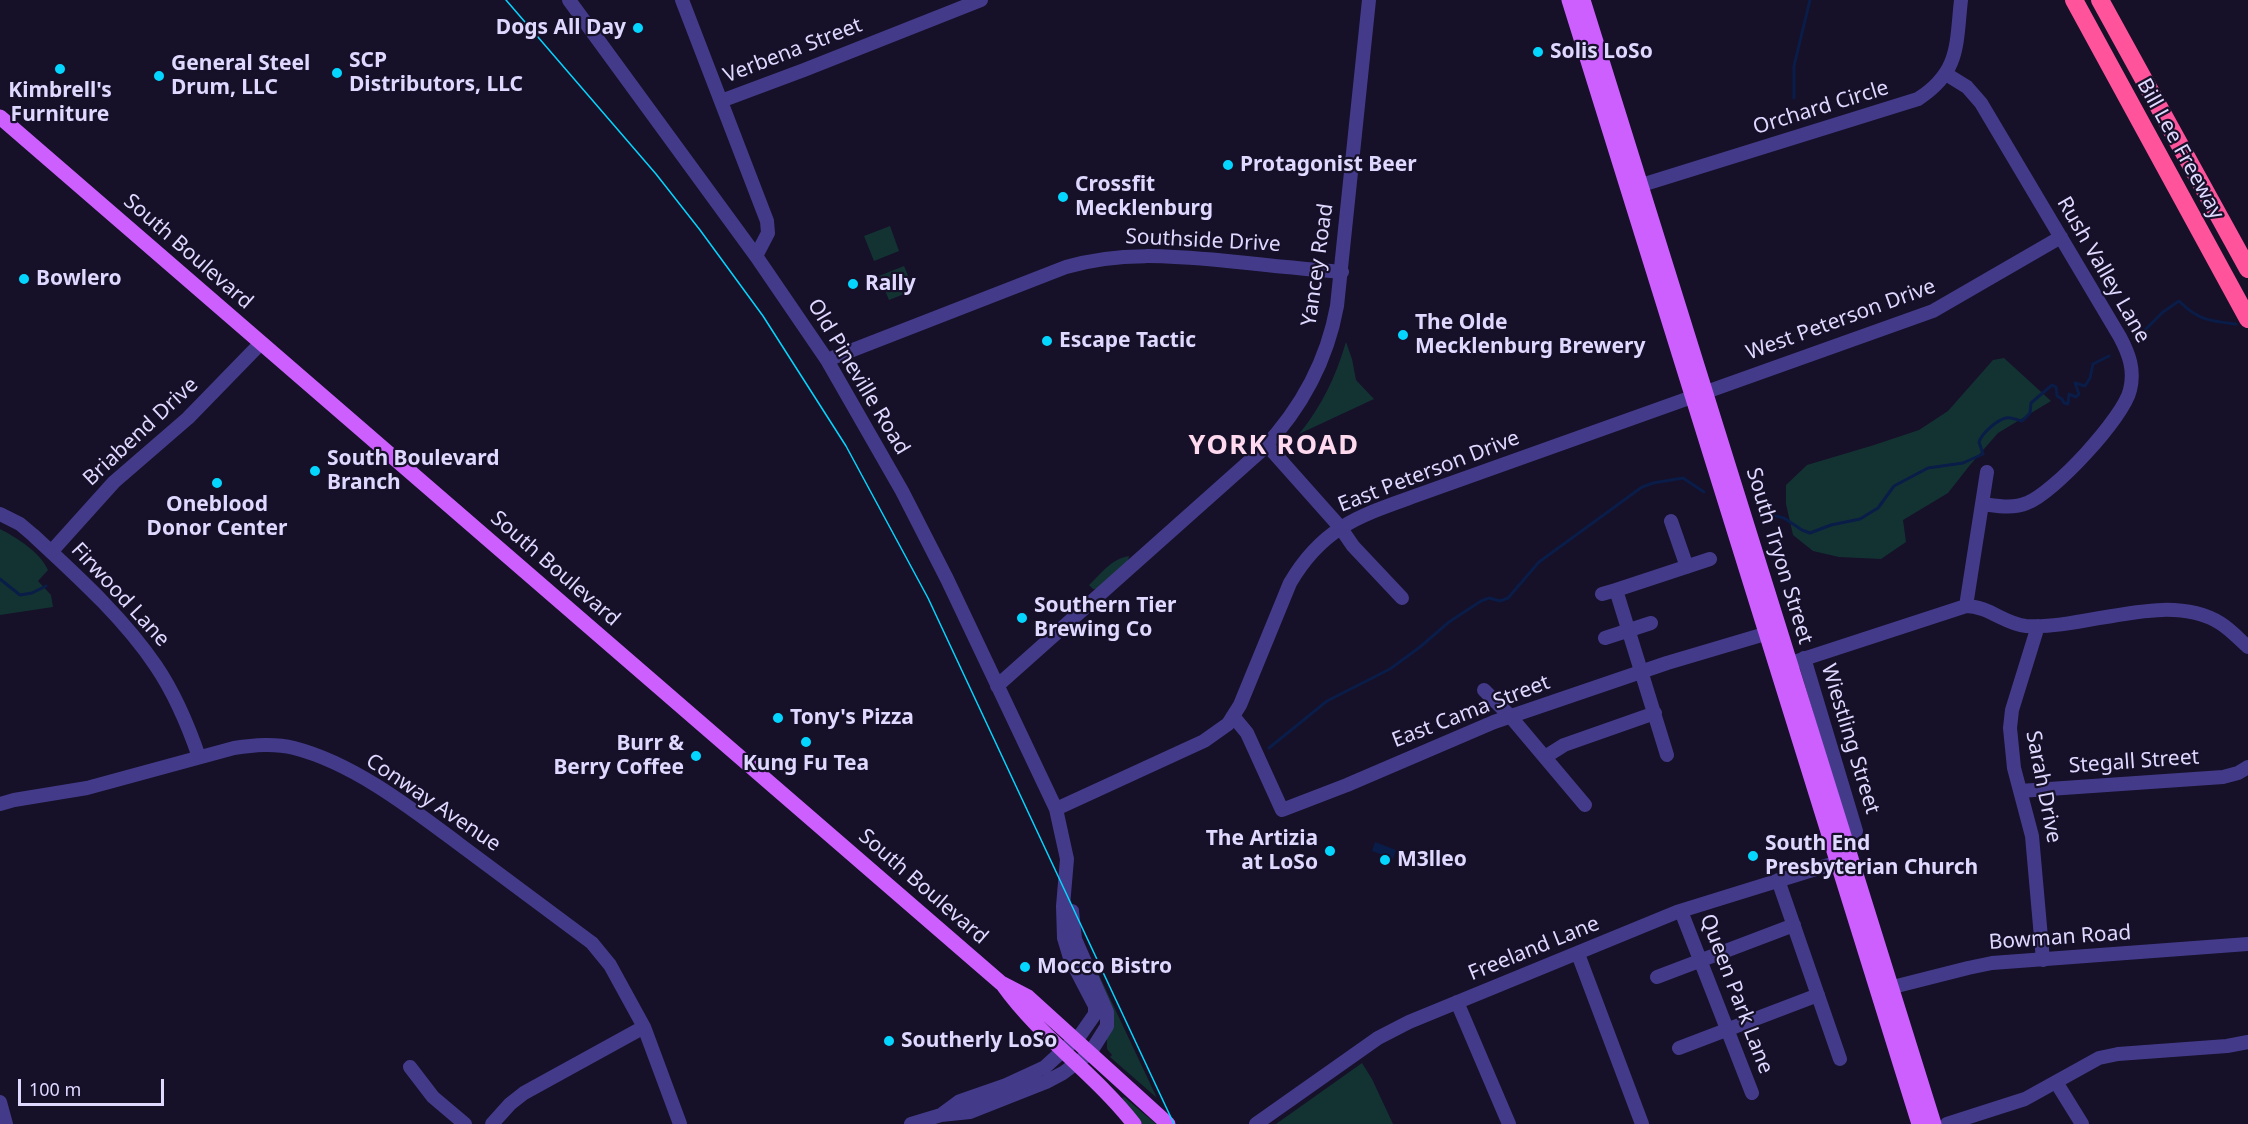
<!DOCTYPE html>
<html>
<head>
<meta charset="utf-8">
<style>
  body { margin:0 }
  #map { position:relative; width:2248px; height:1124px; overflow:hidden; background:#161029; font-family:"Noto Sans",sans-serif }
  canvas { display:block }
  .scale { position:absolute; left:18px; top:1079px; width:146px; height:27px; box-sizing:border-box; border:3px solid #dfd8ff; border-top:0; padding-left:8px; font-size:18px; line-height:21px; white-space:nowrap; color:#dfd8ff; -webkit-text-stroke:4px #161029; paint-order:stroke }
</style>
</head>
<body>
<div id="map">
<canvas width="2248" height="1124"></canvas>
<div class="scale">100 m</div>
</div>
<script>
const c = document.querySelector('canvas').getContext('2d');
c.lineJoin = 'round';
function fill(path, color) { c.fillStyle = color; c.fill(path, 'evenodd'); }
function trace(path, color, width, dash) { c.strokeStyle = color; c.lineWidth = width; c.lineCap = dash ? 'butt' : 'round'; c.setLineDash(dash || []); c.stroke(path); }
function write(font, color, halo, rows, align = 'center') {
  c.font = font + ' "Noto Sans",sans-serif'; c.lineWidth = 4.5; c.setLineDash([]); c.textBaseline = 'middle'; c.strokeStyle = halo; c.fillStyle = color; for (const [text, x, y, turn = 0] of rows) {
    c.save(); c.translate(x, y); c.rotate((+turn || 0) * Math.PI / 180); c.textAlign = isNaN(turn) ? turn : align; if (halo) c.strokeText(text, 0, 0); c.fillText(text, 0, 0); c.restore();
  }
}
const green = new Path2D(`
  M890 226 899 251 874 261 864 236Z
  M904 266 914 290 889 300 879 276Z
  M1346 342 1352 359 1356 380 1374 399 1299 434C1322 406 1336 376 1346 342Z
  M2004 358 2051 401 1998 433 1970 465 1948 493 1903 520 1906 542 1881 559 1839 557 1813 551 1793 535 1786 504V485L1807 465 1874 445 1919 430 1948 411 1993 360Z
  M0 529C17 538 40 552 48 570L38 581 51 595 53 607 0 615Z
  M1129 556 1128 561 1098 589H1093L1089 585C1101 574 1111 559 1129 556Z
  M1098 973 1156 1096V1097L1110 1057 1112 1055 1107 1049V1040L1104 1038 1095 976Z
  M1362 1063 1372 1079 1393 1124H1276Z
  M1124 1097 1156 1124H1141L1121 1099Z`);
const water = new Path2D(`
  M1375 842 1396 850 1393 859 1372 851Z`);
const stream = new Path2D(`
  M1794 98V66L1810 0
  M2141 334 2163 312 2179 301C2198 320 2209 321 2236 324
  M1760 512 1784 518 1802 530 1810 533 1831 525 1860 519 1878 508 1894 486 1928 468 1963 463 1983 454 1979 442C1982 433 1997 420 2006 418 2012 417 2017 420 2022 421L2030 413 2031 403 2052 385 2056 387 2057 396 2062 399 2064 403 2068 404 2069 394 2076 397 2079 394 2075 383 2085 386 2090 378 2093 364 2109 356
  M0 579 20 595 32 593 46 586
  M1269 748 1327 701 1390 669 1420 647 1449 622 1481 601 1489 598 1500 601 1508 598 1539 562 1642 487 1653 483 1683 478 1704 492`);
const minor = new Path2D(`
  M569 0 756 256 827 360 902 491 947 579 1056 809 1067 859 1063 906 1064 938 1070 958 1095 1006V1014L1081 1034 1045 1067 1006 1085 960 1101 941 1115
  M682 0 767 221 768 233 756 256
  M1946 74 1967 87 1981 103 2120 337C2129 354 2135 370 2130 390 2124 417 2054 493 2027 503 2013 509 1998 506 1982 504
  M721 101 804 70 981 0
  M1632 188 1918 99C1960 72 1956 45 1961 0
  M827 360 1066 267C1120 251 1172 256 1227 261 1265 265 1304 269 1342 272
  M1267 445 1340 527 1353 546 1402 598
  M0 514 20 524 33 535C76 575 123 617 156 666 175 694 188 725 199 757
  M1671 521 1687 567
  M51 552 114 482 188 418 261 343
  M1616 590 1710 559
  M1602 594 1616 590 1667 755
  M1966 606 1987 472
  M2038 626 2012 710 2010 728 2014 768 2032 836 2043 960
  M1605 638 1651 623
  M1804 658 1856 831
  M1779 667 1966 606C1988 606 2005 624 2026 626 2086 630 2166 590 2220 623 2230 629 2239 639 2248 647
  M997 686 1262 450C1300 410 1327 361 1337 306L1369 0
  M1484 690 1510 716 1585 805
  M1233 716 1247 733 1282 810 1347 785 1494 722 1667 663 1775 631
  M1545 757 1564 745 1655 713
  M2020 791 2223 777 2238 773 2248 767
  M0 804 14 800 87 788 234 748C254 745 274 743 294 748 353 763 411 808 459 844 504 877 548 910 592 943L610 965 644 1027 680 1124
  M1056 809 1204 741 1228 724 1240 705 1290 583C1325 523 1366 514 1426 492L1933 311 2061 237
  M1778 880 1840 1059
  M1681 911 1752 1093
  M1578 954 1642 1124
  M1657 977 1794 925
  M1881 990 1968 968 1992 963 2248 944
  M1457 1002 1509 1124
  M1679 1048 1818 995
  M410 1067 433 1097 465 1124
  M2056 1082 2082 1124
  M0 1102 6 1124
  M492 1124 510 1104 524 1093 644 1027
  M911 1124 941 1115 970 1112 1046 1082 1063 1073 1090 1053 1107 1026V1012L1075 939 1072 911
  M1256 1124 1378 1038 1409 1022 1677 912 1848 859
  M1947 1124 2025 1099 2099 1058 2118 1054 2227 1046 2248 1042`);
const major = new Path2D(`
  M1569 0 1919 1124
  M1583 0 1934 1124
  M0 117 1001 983 1028 997 1168 1124
  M1003 985C1040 1037 1095 1074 1134 1124`);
const highway = new Path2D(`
  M2074 0 2248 319
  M2100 0 2248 269`);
const tram = new Path2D(`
  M506 0 656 174 700 230 763 316 846 446 928 598 1174 1124`);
const markers = [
  [638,28,6,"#04d6ff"],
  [1538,52,6,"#04d6ff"],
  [60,69,6,"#04d6ff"],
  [337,73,6,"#04d6ff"],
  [159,76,6,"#04d6ff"],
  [1228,165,6,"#04d6ff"],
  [1063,197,6,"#04d6ff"],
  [24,279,6,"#04d6ff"],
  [853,284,6,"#04d6ff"],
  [1403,335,6,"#04d6ff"],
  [1047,341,6,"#04d6ff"],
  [315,471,6,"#04d6ff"],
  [217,483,6,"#04d6ff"],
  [1022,618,6,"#04d6ff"],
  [778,718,6,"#04d6ff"],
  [806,742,6,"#04d6ff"],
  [696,756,6,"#04d6ff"],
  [1330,851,6,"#04d6ff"],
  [1753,856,6,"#04d6ff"],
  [1385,860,6,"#04d6ff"],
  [1025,967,6,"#04d6ff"],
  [889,1041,6,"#04d6ff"]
];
const poiNames = [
  ["Dogs All Day",626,28,"right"],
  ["Solis LoSo",1550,52],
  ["SCP",349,61],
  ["Distributors, LLC",349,85],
  ["General Steel",171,64],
  ["Drum, LLC",171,88],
  ["Kimbrell's",60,91,"center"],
  ["Furniture",60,115,"center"],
  ["Protagonist Beer",1240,165],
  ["Crossfit",1075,185],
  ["Mecklenburg",1075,209],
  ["Bowlero",36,279],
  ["Rally",865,284],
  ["The Olde",1415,323],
  ["Mecklenburg Brewery",1415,347],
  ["Escape Tactic",1059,341],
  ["South Boulevard",327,459],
  ["Branch",327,483],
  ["Oneblood",217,505,"center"],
  ["Donor Center",217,529,"center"],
  ["Southern Tier",1034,606],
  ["Brewing Co",1034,630],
  ["Tony's Pizza",790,718],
  ["Burr &",684,744,"right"],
  ["Berry Coffee",684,768,"right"],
  ["Kung Fu Tea",806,764,"center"],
  ["The Artizia",1318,839,"right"],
  ["at LoSo",1318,863,"right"],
  ["South End",1765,844],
  ["Presbyterian Church",1765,868],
  ["M3lleo",1397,860],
  ["Mocco Bistro",1037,967],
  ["Southerly LoSo",901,1041]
];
const streetNames = [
  ["Verbena Street",793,51,-21],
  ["Orchard Circle",1821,108,-17],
  ["Bill Lee Freeway",2180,149,61],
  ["Southside Drive",1203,241,3],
  ["South Boulevard",188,252,41],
  ["Yancey Road",1318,265,-82],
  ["Rush Valley Lane",2103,270,60],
  ["West Peterson Drive",1841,320,-20],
  ["Old Pineville Road",858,377,59],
  ["Briabend Drive",141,432,-43],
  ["East Peterson Drive",1429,472,-21],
  ["South Tryon Street",1779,556,73],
  ["South Boulevard",555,569,41],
  ["Firwood Lane",120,595,47],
  ["East Cama Street",1471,712,-21],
  ["Wiestling Street",1850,739,73],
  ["Stegall Street",2134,762,-4],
  ["Sarah Drive",2043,787,79],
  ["Conway Avenue",433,803,34],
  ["South Boulevard",923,887,41],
  ["Bowman Road",2060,938,-4],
  ["Freeland Lane",1534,949,-22],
  ["Queen Park Lane",1736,994,69]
];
const districtNames = [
  ["YORK ROAD",1274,446]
];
fill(green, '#133333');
fill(water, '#0a1d48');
trace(stream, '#0a1d48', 3);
trace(minor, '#433b89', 14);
trace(major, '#cd5fff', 15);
trace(highway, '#ff539b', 18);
trace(tram, '#04d6ff', 1.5);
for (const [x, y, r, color] of markers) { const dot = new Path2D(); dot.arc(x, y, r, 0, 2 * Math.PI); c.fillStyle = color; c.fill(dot); trace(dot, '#161029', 2); }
write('bold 21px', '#dfd8ff', '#161029', poiNames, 'left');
write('21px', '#dfd8ff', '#161029', streetNames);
c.letterSpacing = '1.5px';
write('bold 27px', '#ffdaef', '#161029', districtNames);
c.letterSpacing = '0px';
</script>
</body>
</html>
